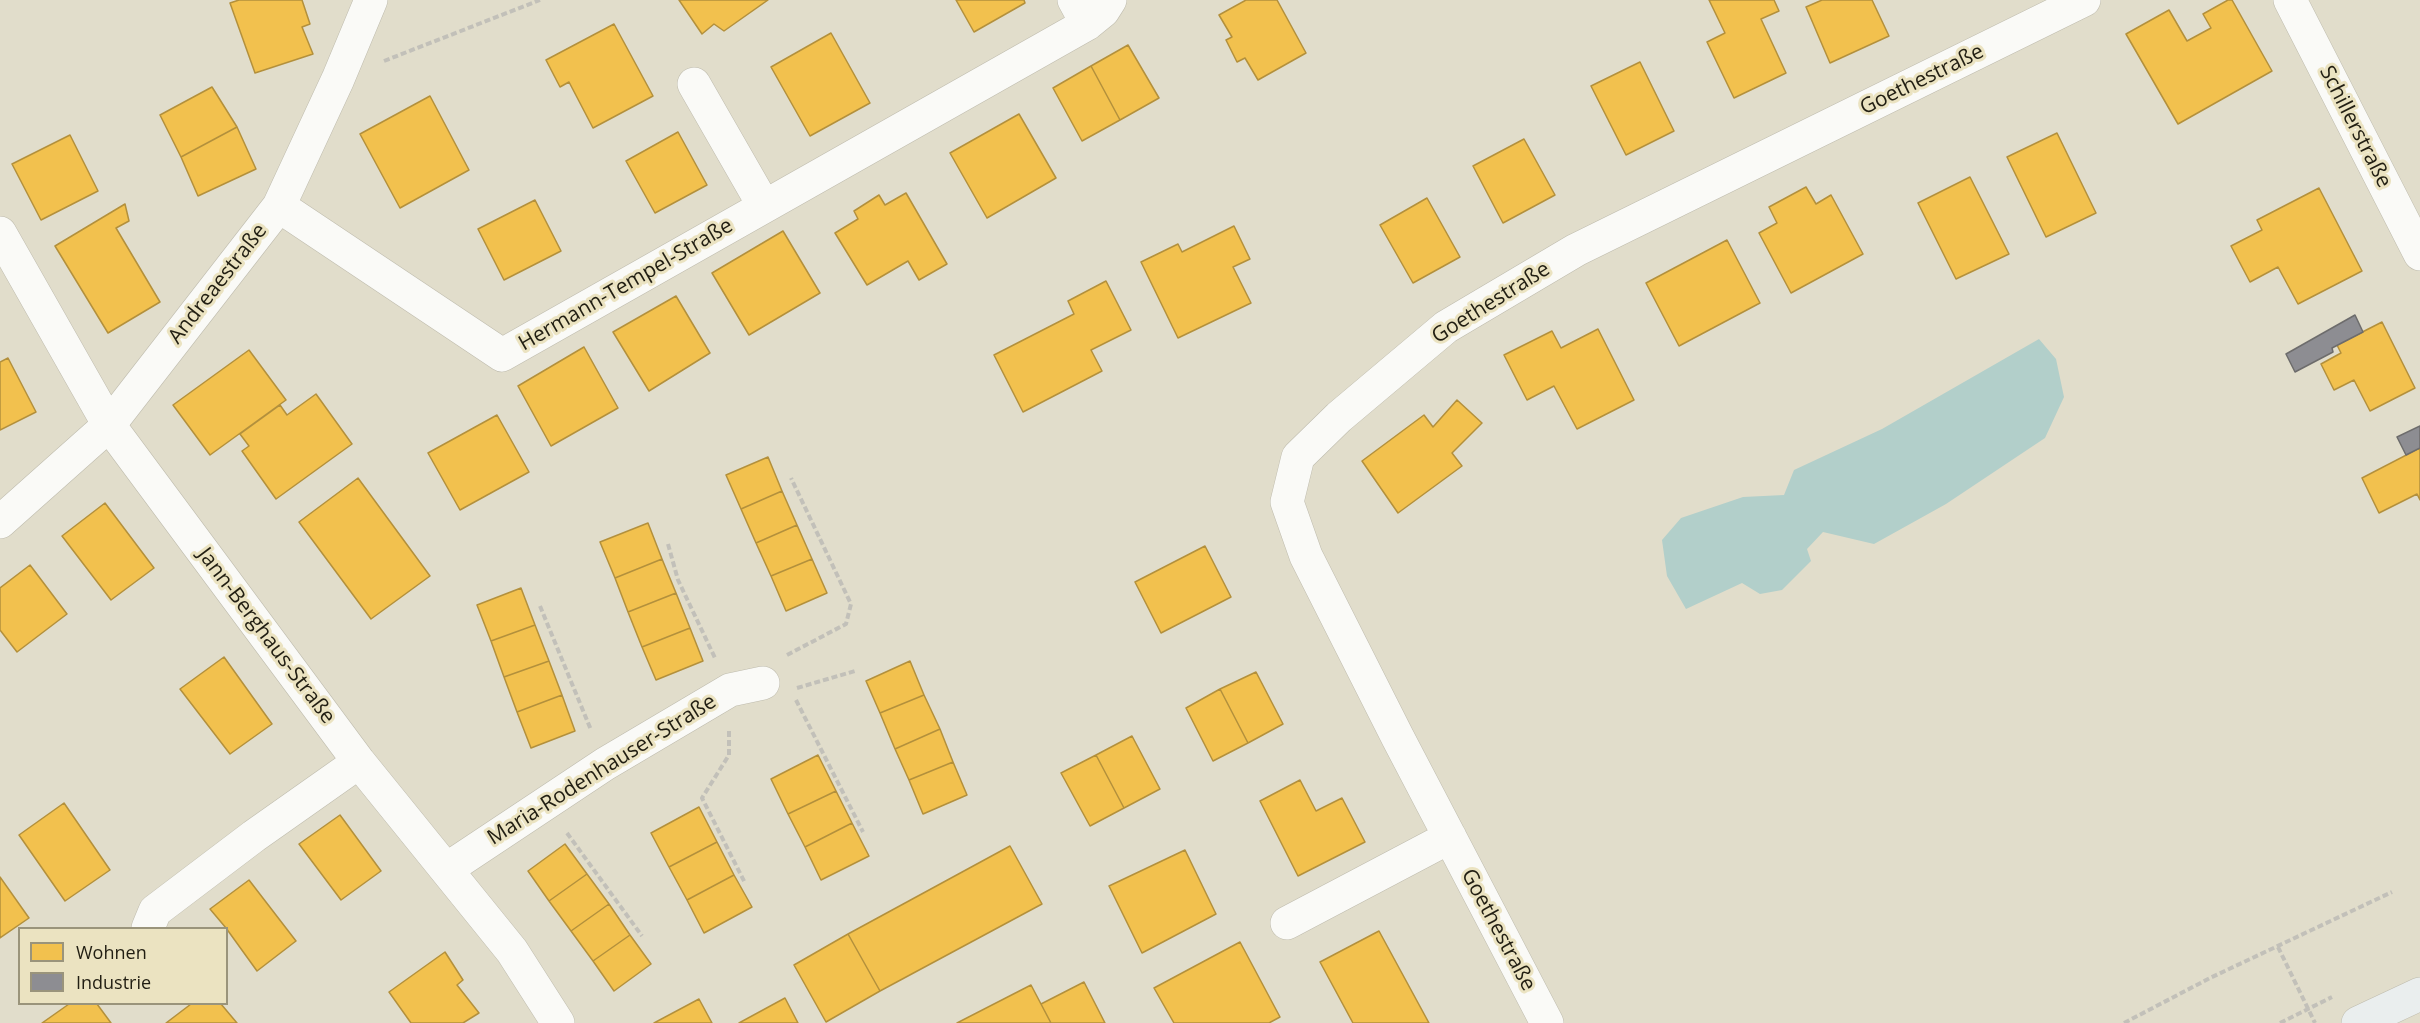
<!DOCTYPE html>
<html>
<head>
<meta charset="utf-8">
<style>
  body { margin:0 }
  #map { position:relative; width:2420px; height:1023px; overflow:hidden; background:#e1ddcb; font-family:"Open Sans",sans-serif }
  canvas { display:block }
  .legend { position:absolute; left:18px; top:927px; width:210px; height:78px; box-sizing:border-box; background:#ebe3c1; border:2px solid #9a947b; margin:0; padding:8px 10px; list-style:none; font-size:18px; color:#211e12 }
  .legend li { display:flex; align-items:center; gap:12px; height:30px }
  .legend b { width:30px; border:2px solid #9a947b }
</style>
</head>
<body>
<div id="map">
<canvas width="2420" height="1023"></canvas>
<ul class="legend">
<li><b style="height:16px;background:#f2c14e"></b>Wohnen</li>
<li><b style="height:16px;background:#8d8d92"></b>Industrie</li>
</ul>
</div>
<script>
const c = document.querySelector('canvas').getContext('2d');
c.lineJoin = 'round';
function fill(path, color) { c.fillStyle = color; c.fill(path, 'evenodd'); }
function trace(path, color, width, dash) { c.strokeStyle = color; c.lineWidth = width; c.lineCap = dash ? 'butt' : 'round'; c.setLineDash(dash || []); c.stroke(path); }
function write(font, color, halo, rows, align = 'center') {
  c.font = font + ' "Open Sans",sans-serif'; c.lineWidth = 6; c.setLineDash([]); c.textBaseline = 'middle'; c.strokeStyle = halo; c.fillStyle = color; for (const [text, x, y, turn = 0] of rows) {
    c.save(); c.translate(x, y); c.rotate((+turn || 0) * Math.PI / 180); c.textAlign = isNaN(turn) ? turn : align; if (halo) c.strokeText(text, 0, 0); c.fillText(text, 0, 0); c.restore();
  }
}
const water = new Path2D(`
  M2039 339 2056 359 2064 397 2045 438 1946 504 1874 544 1823 532 1807 549 1811 561 1782 590 1760 594 1742 583 1686 609 1667 576 1662 540 1681 518 1743 497 1784 495 1794 470 1882 429Z`);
const homes = new Path2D(`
  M239 0H302L310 24 302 27 313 54 255 73 230 3Z
  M679 0H768L724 31 714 24 702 34Z
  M956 0H1024L1025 3 974 32Z
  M1246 0H1277L1306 53 1258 80 1245 58 1237 62 1226 40 1232 37 1219 15Z
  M1709 0H1774L1779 11 1761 19 1786 73 1734 98 1707 42 1725 33Z
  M1822 0H1872L1889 36 1830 63 1806 7Z
  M2228 0H2232L2272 71 2178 124 2126 34 2169 10 2187 41 2211 28 2203 14Z
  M614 24 653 96 593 128 569 82 560 87 546 60Z
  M831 33 870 103 810 136 771 67Z
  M1128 45 1159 98 1120 120 1091 66Z
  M1640 62 1674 131 1626 155 1591 86Z
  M1091 66 1120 120 1082 141 1053 88Z
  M212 87 237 127 181 157 160 115Z
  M430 96 469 170 400 208 360 134Z
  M1019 114 1056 178 987 218 950 153Z
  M237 127 256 169 198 196 181 157Z
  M678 132 707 185 655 213 626 161Z
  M2057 133 2096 213 2046 237 2007 157Z
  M70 135 98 191 41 220 12 164Z
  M1524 139 1555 195 1503 223 1473 166Z
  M1970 177 2009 254 1956 279 1918 203Z
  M1806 187 1816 204 1831 195 1863 254 1791 293 1759 233 1777 223 1769 207Z
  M2319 188 2362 271 2298 304 2278 267 2250 282 2231 246 2262 230 2257 220Z
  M906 193 947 264 919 280 908 261 867 285 835 233 858 219 854 211 879 195 885 205Z
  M1427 198 1460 257 1413 283 1380 225Z
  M535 200 561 251 504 280 478 229Z
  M125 204 129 221 116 228 160 302 108 333 55 246Z
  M1234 226 1250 259 1233 267 1251 303 1178 338 1141 262 1178 244 1182 252Z
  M783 231 820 293 749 335 712 273Z
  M1727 240 1760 303 1679 346 1646 283Z
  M1106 281 1131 330 1091 350 1102 371 1023 412 994 355 1074 314 1068 301Z
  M676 296 710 353 649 391 613 332Z
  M2382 322 2415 388 2370 411 2354 380 2334 390 2321 364 2341 353 2337 345Z
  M1598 329 1634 400 1577 429 1554 386 1527 400 1504 355 1552 331 1561 348Z
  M584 347 618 408 551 446 518 386Z
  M249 350 286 400 210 455 173 405Z
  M8 358 36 412 0 430V362Z
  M316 394 352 444 276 499 242 451 249 446 240 434 280 405 287 415Z
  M1457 400 1482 423 1452 453 1462 466 1398 513 1362 461 1424 415 1433 427Z
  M497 415 529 472 460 510 428 453Z
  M2420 448V500L2417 494 2379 513 2362 478Z
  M768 457 782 491 741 509 726 475Z
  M358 478 430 576 371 619 299 522Z
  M782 491 797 525 756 543 741 509Z
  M105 503 154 568 111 600 62 536Z
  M648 523 662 559 615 578 600 542Z
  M797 525 812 559 771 576 756 543Z
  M1205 546 1231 597 1161 633 1135 582Z
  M662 559 676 593 628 612 615 578Z
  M812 559 827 593 786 611 771 576Z
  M30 565 67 614 17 652 0 630V588Z
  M521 588 535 625 491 641 477 605Z
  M676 593 690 628 642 647 628 612Z
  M535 625 549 661 504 677 491 641Z
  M690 628 703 661 656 680 642 647Z
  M224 657 272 724 230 754 180 689Z
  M549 661 562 695 517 712 504 677Z
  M910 661 924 695 880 713 866 681Z
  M1256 672 1283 724 1248 743 1220 689Z
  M1220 689 1248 743 1213 761 1186 708Z
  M562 695 575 731 531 748 517 712Z
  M924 695 940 729 895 749 880 713Z
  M940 729 953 762 909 780 895 749Z
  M1132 736 1160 789 1124 808 1096 755Z
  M818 755 836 791 788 814 771 779Z
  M1096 755 1124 808 1090 826 1061 773Z
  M953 762 967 795 923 814 909 780Z
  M1300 780 1316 811 1342 798 1365 842 1298 876 1260 801Z
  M836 791 852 823 805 847 788 814Z
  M64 803 110 870 65 901 19 835Z
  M699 807 717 842 669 867 651 833Z
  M340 815 381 871 341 900 299 844Z
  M852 823 869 856 821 880 805 847Z
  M717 842 734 875 687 900 669 867Z
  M565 844 587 874 549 901 528 871Z
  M1010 846 1042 904 880 991 848 934Z
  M1185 850 1216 914 1142 953 1109 886Z
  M587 874 609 904 571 931 549 901Z
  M734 875 752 907 704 933 687 900Z
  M0 877 29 918 0 938Z
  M249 880 296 941 257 971 226 928 210 909Z
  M609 904 630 935 593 961 571 931Z
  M1379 931 1429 1023H1353L1320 962Z
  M848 934 880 991 826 1022 794 965Z
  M630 935 651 964 614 991 593 961Z
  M1240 942 1280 1017 1269 1023H1174L1154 988Z
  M445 952 463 980 457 985 479 1013 463 1023H411L389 992Z
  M1084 982 1105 1023H1051L1041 1004Z
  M1031 985 1051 1023H957Z
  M785 998 798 1023H739Z
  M699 999 712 1023H654Z
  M69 1004H97L111 1023H42Z
  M191 1004H221L237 1023H166Z`);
const industry = new Path2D(`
  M2355 315 2363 332 2332 348 2333 352 2295 372 2286 354Z
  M2420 426V448L2406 455 2397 437Z`);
const path = new Path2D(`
  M384 61 540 0
  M668 544 678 580 715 658
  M540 606 591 730
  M787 655 846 624 851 604 791 478
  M797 688 855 671
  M796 700 863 832
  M729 731V755L702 798 745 883
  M567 833 642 936
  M2278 947 2315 1023
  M2124 1023 2210 978 2392 892
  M2280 1023 2332 997`);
const street = new Path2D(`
  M1074 0 1087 24
  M2290 0 2420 254
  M694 84 764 206
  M279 206 502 355 1087 24 1103 11 1110 0
  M0 233 109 425 359 762 512 951 558 1023
  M0 522 109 425 279 206 338 79 371 0
  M447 869 605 764 730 690 763 683
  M1287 923 1450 837
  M148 928 155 911 254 836 359 762
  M1547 1023 1398 738 1306 556 1287 502 1298 457 1339 417 1446 327 1576 250 2084 0`);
const secondary = new Path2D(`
  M2358 1023 2420 994`);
const streetNames = [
  ["Goethestraße",1922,80,-26],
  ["Schillerstraße",2355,127,63],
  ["Andreaestraße",218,284,-52],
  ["Hermann-Tempel-Straße",626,285,-30],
  ["Goethestraße",1491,303,-32],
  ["Jann-Berghaus-Straße",266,636,53],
  ["Maria-Rodenhauser-Straße",602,770,-32],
  ["Goethestraße",1498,930,62]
];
fill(water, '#b2cfca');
fill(homes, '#f2c14e');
trace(homes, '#b3903c', 1.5);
fill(industry, '#8d8d92');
trace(industry, '#6d6c6c', 1.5);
trace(street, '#bebbad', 34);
trace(secondary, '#bebbad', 34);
trace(path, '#c2c0b9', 4, [6, 3]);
trace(street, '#fafaf7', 33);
trace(secondary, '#eaeeee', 33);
write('21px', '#211e12', '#ebe3c1', streetNames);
</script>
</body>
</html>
